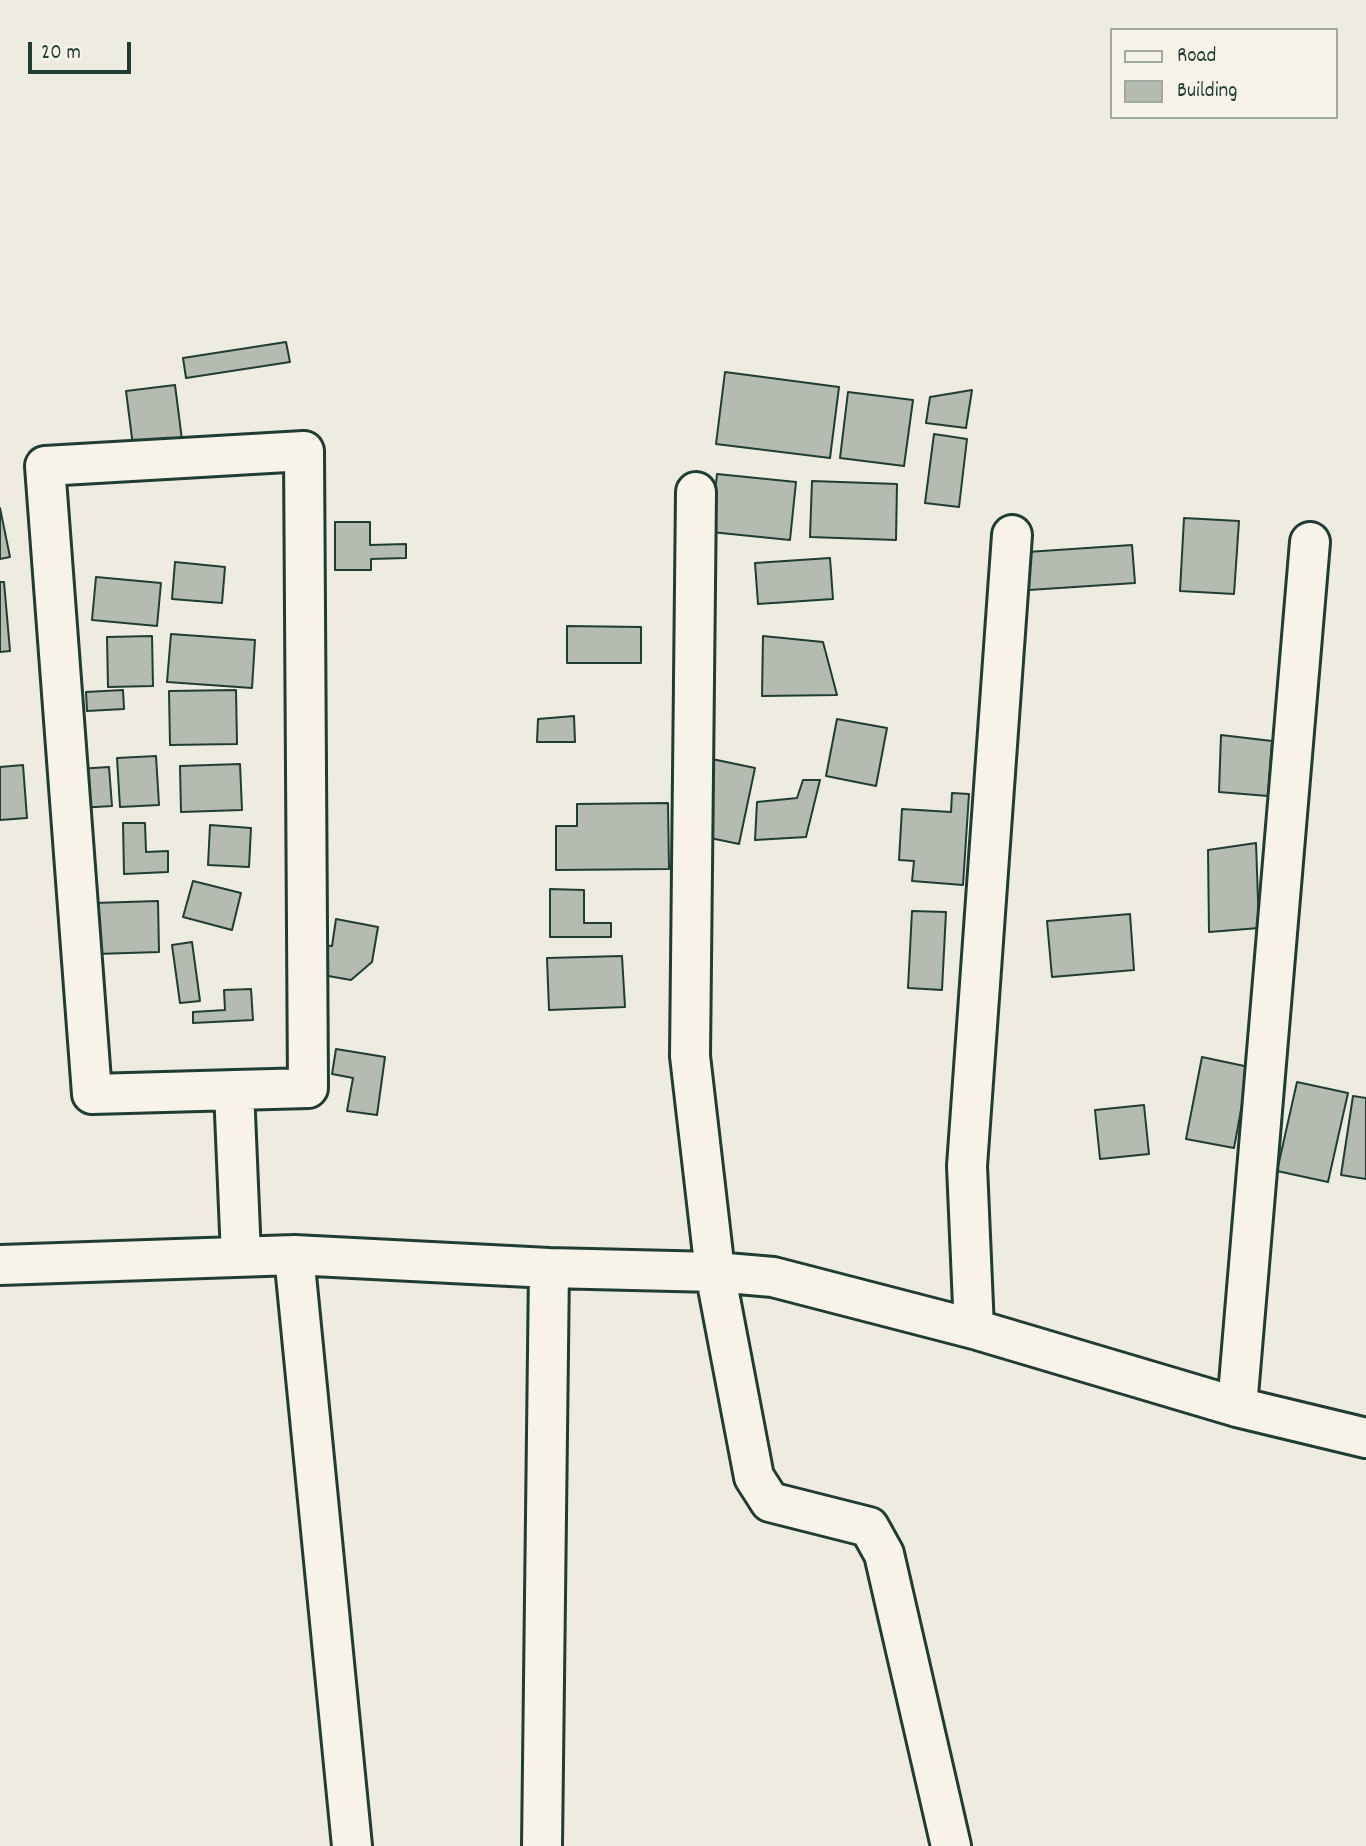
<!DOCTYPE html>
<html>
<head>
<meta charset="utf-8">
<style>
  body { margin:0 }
  #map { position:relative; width:1366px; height:1846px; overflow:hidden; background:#eeece1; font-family:Dekko,sans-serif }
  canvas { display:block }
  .legend { position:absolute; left:1110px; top:28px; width:228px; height:91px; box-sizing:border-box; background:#f7f3e8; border:2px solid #a1aaa0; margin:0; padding:9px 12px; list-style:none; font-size:21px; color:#1f3d34 }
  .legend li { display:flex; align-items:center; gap:14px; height:35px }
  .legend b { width:35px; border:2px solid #a1aaa0 }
  .scale { position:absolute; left:28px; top:42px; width:103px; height:32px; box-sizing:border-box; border:4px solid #1f3d34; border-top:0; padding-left:9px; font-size:21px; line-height:24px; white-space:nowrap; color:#1f3d34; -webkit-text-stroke:5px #f7f3e8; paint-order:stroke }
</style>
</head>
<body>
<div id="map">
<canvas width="1366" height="1846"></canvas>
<ul class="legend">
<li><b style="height:9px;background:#f7f3e8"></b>Road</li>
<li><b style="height:19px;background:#b5bbb0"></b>Building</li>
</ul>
<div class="scale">20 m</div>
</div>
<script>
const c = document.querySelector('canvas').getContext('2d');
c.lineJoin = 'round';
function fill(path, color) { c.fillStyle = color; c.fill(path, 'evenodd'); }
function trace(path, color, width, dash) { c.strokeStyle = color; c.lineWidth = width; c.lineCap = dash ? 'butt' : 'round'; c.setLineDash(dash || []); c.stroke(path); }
const building = new Path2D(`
  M286 342 290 362 186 378 183 358Z
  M725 372 839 387 830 458 716 444Z
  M175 385 182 440 133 446 126 391Z
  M972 390 966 428 926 423 930 397Z
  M848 392 913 400 904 466 840 458Z
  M934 434 967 439 959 507 925 503Z
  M717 474 796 482 790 540 711 532Z
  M812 481 897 484 896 540 810 537Z
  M0 508 10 557 0 559Z
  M1184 518 1239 521 1234 594 1180 591Z
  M335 522H370V545L406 544V558L371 559V570H335Z
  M1132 545 1135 583 1029 590 1027 552Z
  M830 558 833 599 758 604 755 563Z
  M175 562 225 567 222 603 172 599Z
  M96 577 161 583 157 626 92 620Z
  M0 582H4L10 651 0 652Z
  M567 626 641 627V663H567Z
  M171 634 255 640 252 688 167 682Z
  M152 636 153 686 108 687 107 637Z
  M763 636 823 642 837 695 762 696Z
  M123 690 124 709 87 711 86 692Z
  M236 690 237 744 170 745 169 691Z
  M574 716 575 742H537L538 719Z
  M837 719 887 728 876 786 826 776Z
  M1221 735 1272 741 1268 796 1219 792Z
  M156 756 159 805 120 807 117 758Z
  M712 759 755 768 739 844 696 835Z
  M240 764 242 810 181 812 180 766Z
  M23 765 27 818 0 820V767Z
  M109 767 112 806 79 808 77 769Z
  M803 780H820L806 837 755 840 757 802 797 798Z
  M952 793 969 794 963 885 912 881 914 861 899 860 902 809 951 812Z
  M668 803 669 869 556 870V826H577V804Z
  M123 823H145L146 852 168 851V872L124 874Z
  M210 825 251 828 249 867 208 865Z
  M1256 843 1259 928 1209 932 1208 850Z
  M193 881 241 893 232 930 183 917Z
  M550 889 584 890V923H611V937H550Z
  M158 901 159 952 96 954 94 903Z
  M912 911 946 912 942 990 908 988Z
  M1130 914 1134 970 1052 977 1047 921Z
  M336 919 378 927 372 962 351 980 317 974 321 945 332 946Z
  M192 942 200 1001 180 1003 172 945Z
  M622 956 625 1007 549 1010 547 958Z
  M251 989 253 1020 193 1023V1012L225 1010 224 990Z
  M336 1049 385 1057 377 1115 347 1111 353 1078 332 1074Z
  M1202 1057 1249 1067 1234 1148 1186 1139Z
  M1297 1082 1348 1093 1328 1182 1277 1171Z
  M1353 1096 1366 1098V1179L1341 1175Z
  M1144 1105 1149 1154 1100 1159 1095 1110Z`);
const street = new Path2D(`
  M304 451 308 1088 92 1094 45 466Z
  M696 492 690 1056 715 1272 754 1477 770 1502 869 1527 884 1554 951 1846
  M234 1090 241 1256
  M294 1255 352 1846
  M0 1265 294 1255 549 1268 715 1272 773 1277 974 1329 1237 1407 1366 1438
  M974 1329 967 1166 1012 535
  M1237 1407 1310 542
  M542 1846 549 1268`);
fill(building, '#b5bbb0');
trace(building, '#1f3d34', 2);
trace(street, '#1f3d34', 44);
trace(street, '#f7f3e8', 38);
</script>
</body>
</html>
